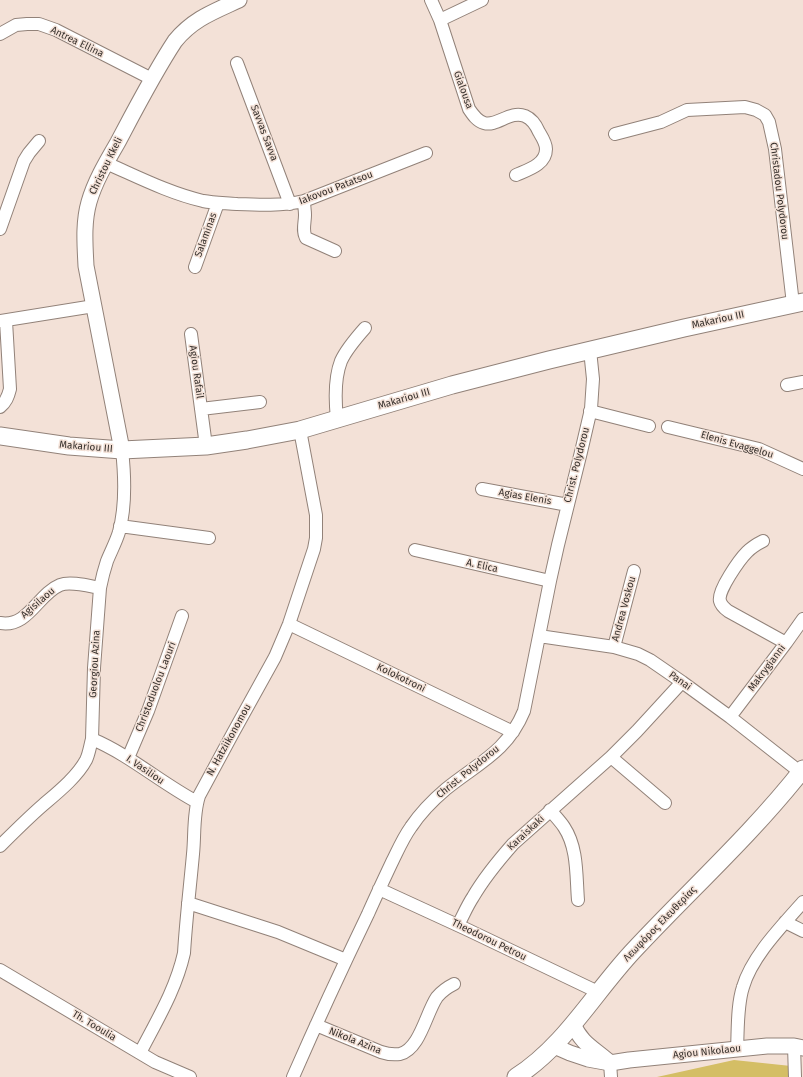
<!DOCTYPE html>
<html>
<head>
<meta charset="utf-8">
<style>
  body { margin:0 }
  canvas { display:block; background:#f3e1d7 }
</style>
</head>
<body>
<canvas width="803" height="1077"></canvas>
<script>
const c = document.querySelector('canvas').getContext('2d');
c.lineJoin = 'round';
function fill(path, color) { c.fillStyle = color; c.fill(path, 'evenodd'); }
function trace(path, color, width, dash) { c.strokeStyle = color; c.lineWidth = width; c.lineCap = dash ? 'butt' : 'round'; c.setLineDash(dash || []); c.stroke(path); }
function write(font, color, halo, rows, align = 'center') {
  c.font = font + ' "Fira Sans",sans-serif'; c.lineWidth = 3; c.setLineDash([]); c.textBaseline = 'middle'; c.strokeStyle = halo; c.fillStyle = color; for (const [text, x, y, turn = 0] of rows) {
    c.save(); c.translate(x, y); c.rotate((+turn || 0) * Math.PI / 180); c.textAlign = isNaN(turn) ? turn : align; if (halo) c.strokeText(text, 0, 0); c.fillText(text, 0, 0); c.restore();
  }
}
const green = new Path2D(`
  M734 1060 791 1066V1077H657Z`);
const minor = new Path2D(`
  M431 0 440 20 469 109C473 115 477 121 484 123 497 127 510 110 525 116 532 119 536 125 539 132 542 137 546 143 546 149 546 165 527 170 516 175
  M440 20 482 0
  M0 34 16 25 27 24H39L56 30 152 79
  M237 63 290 204
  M615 134 661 122 687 110 745 107 756 110 765 115 769 122 775 149 793 304
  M106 163C138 177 169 193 203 201 214 203 226 203 237 204 259 205 282 206 304 201L426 153
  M304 201C304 206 305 210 305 215 305 223 302 231 306 238L335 251
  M0 229 24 161 29 153 39 141
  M195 267 218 203
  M0 321 94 306
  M191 334 206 446
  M787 385 803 382
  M0 407C6 402 8 397 10 389L6 321
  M201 409 260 402
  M590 411 649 426
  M337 419C335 400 334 379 341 361 346 350 357 337 365 328
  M668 427 759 449 803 469
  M482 489 568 505
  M120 526 209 538
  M763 541C757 544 752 547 747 552 740 559 717 591 720 601 721 605 724 608 728 611L786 643
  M415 550 550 581
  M0 623C28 628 38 594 60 585 70 581 89 586 100 588
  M289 624 513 732
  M539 636 614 647 638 654 650 660 682 682 730 717 800 772
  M614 647 634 571
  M730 717 786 643 803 619
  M92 739C130 755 161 783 197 802
  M611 757 665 803
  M128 758 148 711 182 616
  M550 810C555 816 560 821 564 827 578 848 576 876 578 900
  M0 846C14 832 28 818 43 805 57 793 77 777 86 760 89 754 90 746 92 739L94 668 100 588C102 578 104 570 107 561 111 551 116 542 119 532 126 506 125 477 122 450
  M379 889 466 929 598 992
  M188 903 278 932 346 960
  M785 922 803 931
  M458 925C463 916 467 906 473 897 484 878 498 861 513 844L611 757 637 731 682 682
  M0 970 155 1062 190 1077
  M316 1025 381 1052C387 1054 393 1055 400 1054 420 1049 426 1013 437 997 442 991 448 987 454 984
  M794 1046 795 1077
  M737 1049C738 1030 737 1005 743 987 752 956 782 926 803 902
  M140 1053C157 1020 176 989 184 953 186 920 190 887 193 854 195 835 193 814 199 796L233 733 275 657 289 624 314 549 316 538V515L300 430
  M610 1063 611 1077
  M293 1077C317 1022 342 968 368 914 376 896 384 879 392 862 398 850 403 838 411 827 421 812 433 800 446 789 478 763 507 752 524 711L550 581 558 545 581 452 591 409 593 379 590 350`);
const tertiary = new Path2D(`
  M122 450 86 266C85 245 83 223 89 202 95 181 107 161 118 142 136 108 154 73 175 41 193 19 213 12 239 0
  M573 1024C582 1044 592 1047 608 1061
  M554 1046 570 1053 588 1059 610 1063 629 1060 767 1046H794L803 1048`);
const secondary = new Path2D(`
  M0 436 69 446 122 450 206 446 247 440 300 430 452 385 549 360 684 328 803 302
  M516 1077C566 1045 595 991 635 949 691 889 752 834 803 769`);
const streetNames = [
  ["Antrea Ellina",77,42,26],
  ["Gialousa",463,90,70],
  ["Savvas Savva",264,133,69],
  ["Christou Kkeli",106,166,-64],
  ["Iakovou Patatsou",336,188,-21],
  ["Christadou Polydorou",779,191,83],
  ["Salaminas",206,235,-70],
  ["Makariou III",718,320,-12],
  ["Agiou Rafail",196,372,82],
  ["Makariou III",404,399,-16],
  ["Elenis Evaggelou",737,445,16],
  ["Makariou III",86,447,5],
  ["Christ. Polydorou",577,465,-76],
  ["Agias Elenis",525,497,10],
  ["A. Elica",482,566,13],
  ["Agisilaou",38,603,-41],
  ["Andrea Voskou",624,609,-75],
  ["Georgiou Azina",95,664,-87],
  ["Makrygianni",767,668,-53],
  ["Kolokotroni",401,678,26],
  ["Panai",680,681,35],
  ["Christoduolou Laouri",156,687,-69],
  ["N. Hatziikonomou",229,740,-61],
  ["I. Vasiliou",145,770,34],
  ["Christ. Polydorou",468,772,-39],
  ["Karaiskaki",526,833,-43],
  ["Λεωφόρος Ελευθερίας",660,924,-46],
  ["Theodorou Petrou",489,940,26],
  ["Th. Tooulia",94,1026,31],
  ["Nikola Azina",355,1041,22],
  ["Agiou Nikolaou",707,1052,-6]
];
fill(green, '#d4be65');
trace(minor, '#928279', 14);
trace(tertiary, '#928279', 17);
trace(secondary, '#928279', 19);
trace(minor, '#fff', 12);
trace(tertiary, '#fff', 15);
trace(secondary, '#fff', 17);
write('10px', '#352f2b', '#f3e1d7', streetNames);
</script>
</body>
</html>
